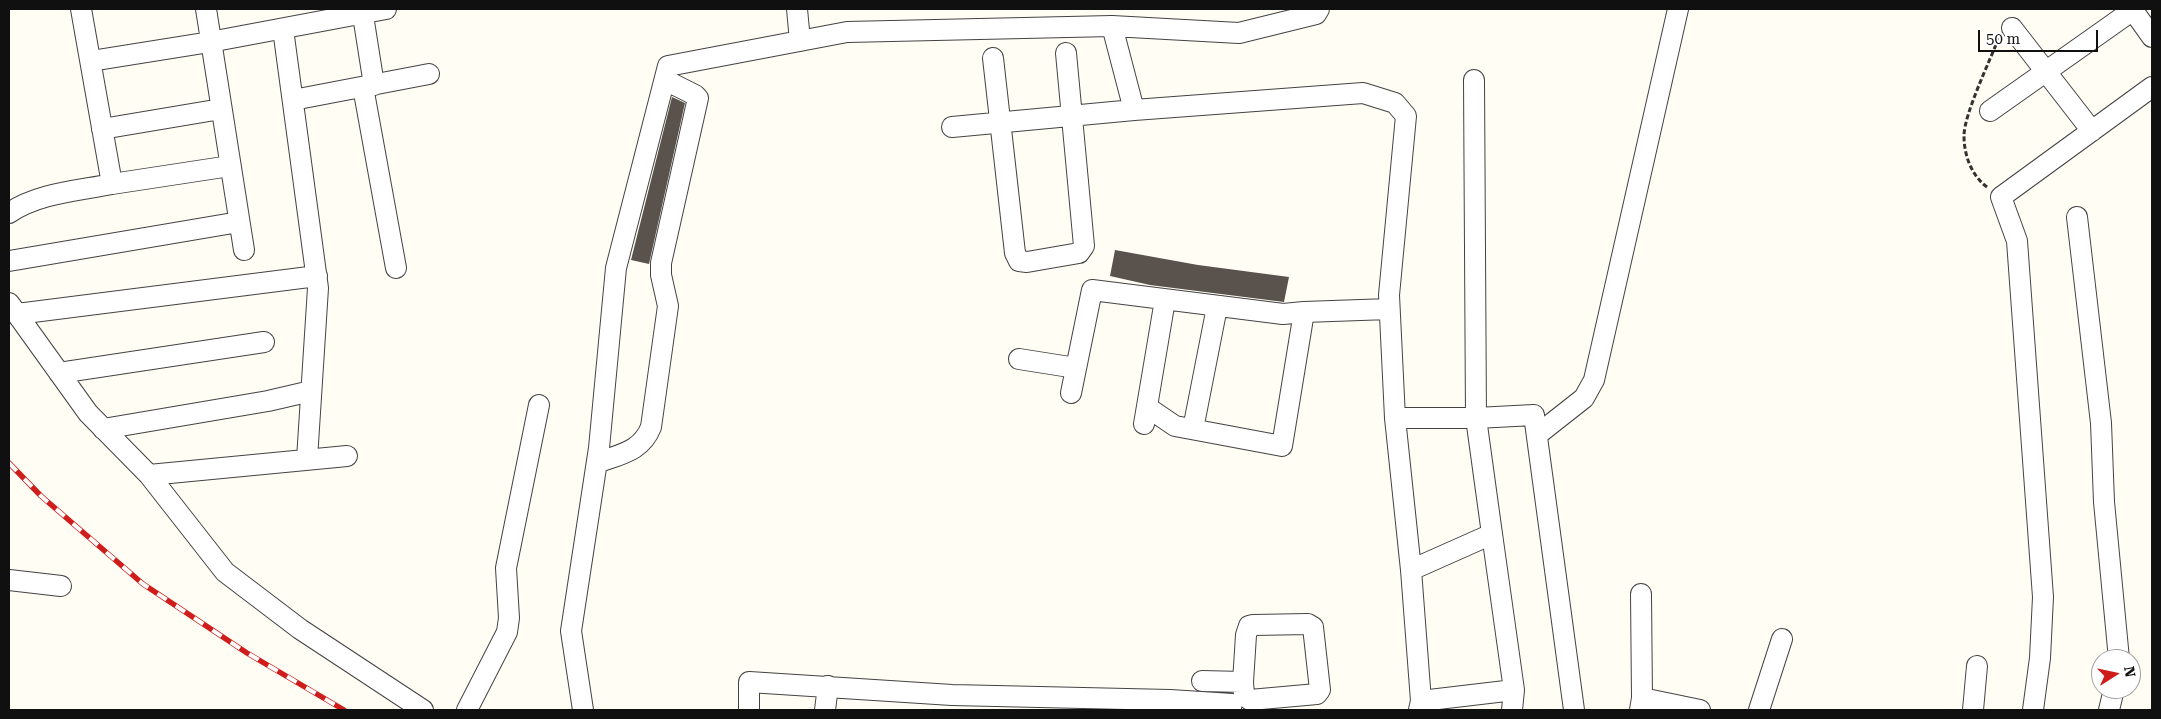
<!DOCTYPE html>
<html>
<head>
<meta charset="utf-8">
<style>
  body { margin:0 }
  #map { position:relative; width:2161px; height:719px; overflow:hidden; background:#fffdf4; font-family:"Roboto Serif",serif }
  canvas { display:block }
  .frame { position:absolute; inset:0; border:10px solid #101010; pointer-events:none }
  .north { position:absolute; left:2091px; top:649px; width:50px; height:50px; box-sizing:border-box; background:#fff; border:1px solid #9f9f9f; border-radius:50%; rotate:80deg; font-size:14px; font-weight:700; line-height:20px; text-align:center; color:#101010 }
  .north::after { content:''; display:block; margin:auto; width:18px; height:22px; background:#ce1d1b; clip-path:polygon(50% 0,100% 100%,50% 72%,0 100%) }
  .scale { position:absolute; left:1978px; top:30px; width:120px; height:22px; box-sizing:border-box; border:2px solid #101010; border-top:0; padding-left:6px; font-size:15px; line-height:18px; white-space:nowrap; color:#101010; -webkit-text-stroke:4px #fff; paint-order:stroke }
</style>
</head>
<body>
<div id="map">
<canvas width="2161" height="719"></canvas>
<div class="frame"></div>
<div class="north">N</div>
<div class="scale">50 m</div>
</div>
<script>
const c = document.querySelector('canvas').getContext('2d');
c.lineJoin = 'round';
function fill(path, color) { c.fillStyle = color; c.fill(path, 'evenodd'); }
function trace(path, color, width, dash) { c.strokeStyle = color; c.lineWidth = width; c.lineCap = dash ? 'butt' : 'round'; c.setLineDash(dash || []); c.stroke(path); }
const building = new Path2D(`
  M672 97 685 103 649 264 631 260Z
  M1115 250 1198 265 1289 277 1284 302 1150 285 1110 276Z`);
const path = new Path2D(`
  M1987 187C1972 176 1964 156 1964 136 1964 114 1990 61 1999 37`);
const minor = new Path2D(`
  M206 9 244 250
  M362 9 374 85
  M797 9 800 41
  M2132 9 2152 37
  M1112 26 1134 110 1363 93 1395 103 1406 116 1389 295 1395 418H1476L1534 415 1574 710
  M2012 28 2092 131
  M283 29 318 288 307 459
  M993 58 1015 253 1019 261 1027 262 1079 253 1084 246 1066 53
  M91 61 210 42 386 9
  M363 87 396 268
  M293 100 429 74
  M1990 111 2133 10
  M952 127 1134 110
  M102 129 221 109
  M112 184 230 166
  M9 213C39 193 77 191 112 184L81 9
  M2077 217 2101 423 2104 502 2119 659
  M9 261 239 222
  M9 303 88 413 149 475 225 572 300 629 423 710
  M17 314 317 276
  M1019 359 1076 368
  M59 373 264 342
  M1071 393 1092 290 1283 314 1304 312 1389 309
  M1147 407 1175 426 1282 446 1304 312
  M1395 418 1411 570
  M1144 424 1165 300
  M103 429 268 401 311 391
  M1193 429 1217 307
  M1537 435 1584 398 1594 380 1678 9
  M597 463C620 454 641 452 651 427L668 306 661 275V263L698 98 695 95 665 80
  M149 475 347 456
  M9 580 61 586
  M1202 681 1243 682 1244 695 1250 700 1317 694 1320 690 1313 627 1308 624 1253 625 1249 626 1246 635 1243 682
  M1642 698 1700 710
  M1421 701 1514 690 1492 534
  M467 710 507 632 509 618 506 568 539 405
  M583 710 571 631 599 448 616 268 668 66 847 32 1112 26 1239 33 1316 14 1319 9
  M749 710V682L952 695 1170 700 1232 704
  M825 710 828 686
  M1419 710 1421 701 1411 570 1492 534 1476 418 1474 80
  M1512 710 1514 690
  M1640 710 1642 698 1641 594
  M1759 710 1782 639
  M1973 710 1977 666
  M2033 710 2040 658 2043 597 2017 241 2001 197 2152 87
  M2109 710 2114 689`);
const rail = new Path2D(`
  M9 463 41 496 143 584 247 653 344 710`);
fill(building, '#5a524c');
trace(minor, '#434343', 22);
trace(path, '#323232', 3, [5, 2.5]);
trace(minor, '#fff', 20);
trace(rail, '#ce1d1b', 5.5);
trace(rail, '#fff', 4, [11]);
</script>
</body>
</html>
